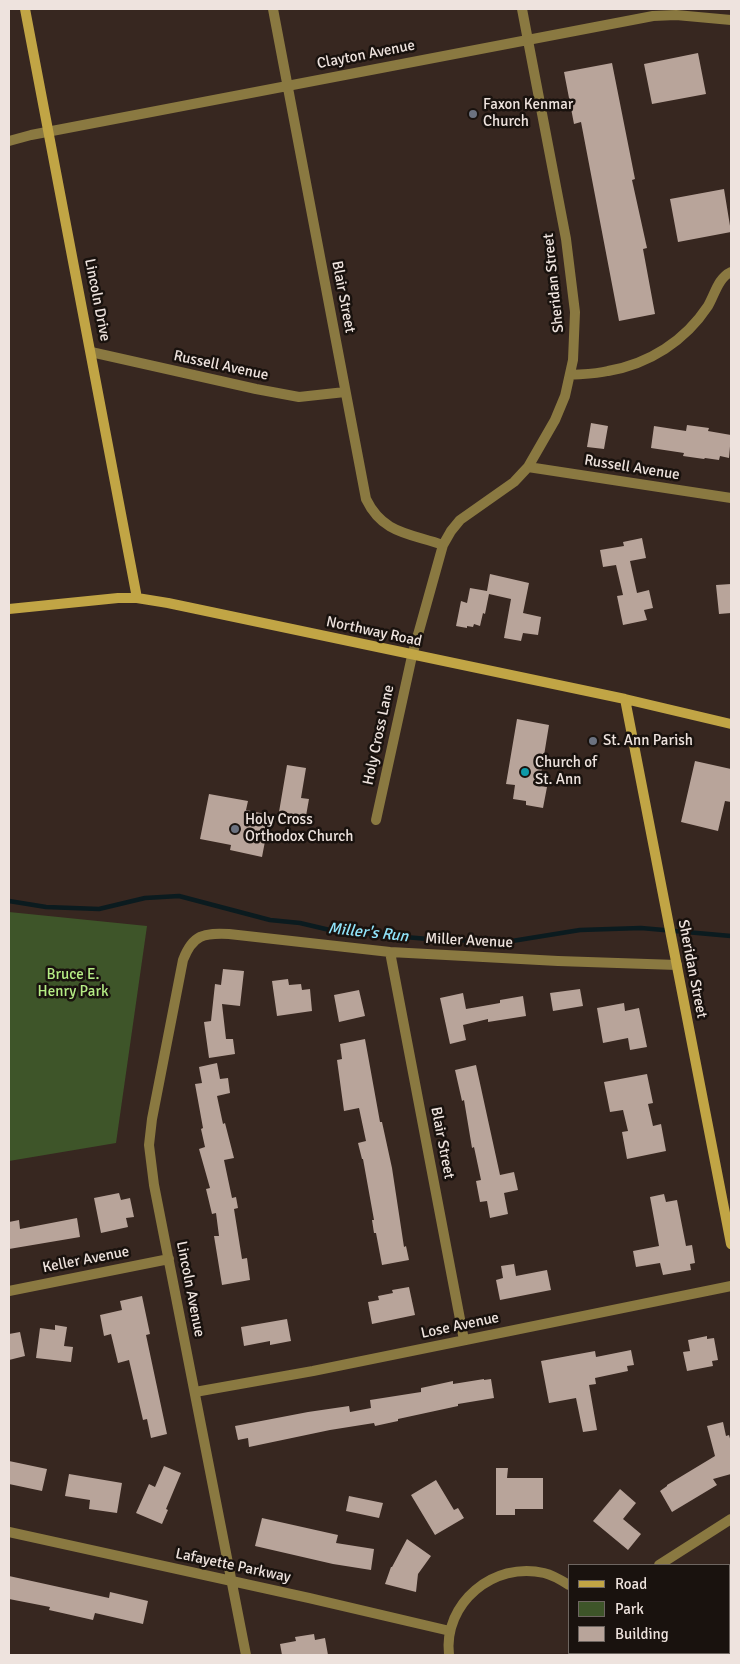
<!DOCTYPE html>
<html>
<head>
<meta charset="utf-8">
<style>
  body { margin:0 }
  #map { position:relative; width:740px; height:1664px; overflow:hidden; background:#372720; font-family:Signika,sans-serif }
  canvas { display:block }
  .frame { position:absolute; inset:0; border:10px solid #eee3de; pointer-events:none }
  .legend { position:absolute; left:568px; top:1564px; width:162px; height:90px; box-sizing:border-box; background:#19120e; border:1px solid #6e6661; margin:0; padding:6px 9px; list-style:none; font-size:15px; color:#eee3de }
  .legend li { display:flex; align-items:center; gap:10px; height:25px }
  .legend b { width:25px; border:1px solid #6e6661 }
</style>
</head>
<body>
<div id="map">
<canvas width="740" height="1664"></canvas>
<div class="frame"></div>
<ul class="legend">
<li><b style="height:6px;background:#c1a545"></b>Road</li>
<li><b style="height:14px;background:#3e5529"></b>Park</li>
<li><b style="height:14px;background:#b8a49a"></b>Building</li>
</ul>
</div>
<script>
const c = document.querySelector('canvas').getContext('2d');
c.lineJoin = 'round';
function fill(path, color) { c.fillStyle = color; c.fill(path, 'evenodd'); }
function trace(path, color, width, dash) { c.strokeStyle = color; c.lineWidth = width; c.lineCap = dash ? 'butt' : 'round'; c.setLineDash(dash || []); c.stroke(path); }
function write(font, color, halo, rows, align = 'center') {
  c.font = font + ' Signika,sans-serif'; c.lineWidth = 5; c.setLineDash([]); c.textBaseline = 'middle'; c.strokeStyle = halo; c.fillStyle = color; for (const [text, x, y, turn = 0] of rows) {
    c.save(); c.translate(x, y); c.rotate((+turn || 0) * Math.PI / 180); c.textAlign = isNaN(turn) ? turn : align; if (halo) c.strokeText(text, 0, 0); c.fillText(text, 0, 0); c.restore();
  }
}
const green = new Path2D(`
  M9 912 147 926 116 1143 9 1161Z`);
const stream = new Path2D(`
  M9 901 46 907 99 909 145 898 179 896 270 920 300 923 334 931 440 940 512 941 580 930 641 928 731 936`);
const building = new Path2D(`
  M698 53 706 94 652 104 644 64Z
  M612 63 635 179 632 180 647 248 643 249 655 314 619 321 581 122 574 124 564 72Z
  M724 189 731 232 678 242 670 199Z
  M591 423 608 426 604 449 587 447Z
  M687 425 709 428 708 431 731 435 729 458 720 456 719 460 705 458 704 459 683 456 684 453 651 448 654 426 686 431Z
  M642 538 646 558 630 561 637 593 649 590 653 608 644 610 647 620 623 625 617 596 623 595 616 565 603 567 600 550 624 546 623 542Z
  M490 574 529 583 523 613 541 617 538 635 523 633 521 641 504 638 511 599 489 594 485 614 483 613 480 626 474 624 473 627 467 626V628L456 626 461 601 467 603 470 588 487 591Z
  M731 584V613L719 614 716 585Z
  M517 719 549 725 539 786 547 787 543 808 526 805V801L513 799 515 785 506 784Z
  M695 761 731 769V802L725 801 718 831 681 822Z
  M287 765 306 768 301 798 309 799 306 816 279 812Z
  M209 794 248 801 246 810 270 815 262 857 230 850 231 845 200 839Z
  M223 969 244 971 240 1006 222 1004 226 1039H233L235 1054 209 1058 204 1022 211 1021 215 984 221 985Z
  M288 979 289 985 301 984 302 990 310 989 312 1011 277 1016 272 981Z
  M580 989 583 1006 553 1011 550 993Z
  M359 990 365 1016 339 1022 334 995Z
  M463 993 466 1009 500 1003V1000L523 996 526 1016 488 1022V1019L463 1025 466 1040 450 1044 440 998Z
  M624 1003 625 1011 639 1008 647 1047 630 1050 628 1038 603 1043 597 1008Z
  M365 1039 380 1122H382L392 1168 404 1247 406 1246 409 1260 382 1265 376 1233H374L372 1220H374L363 1159H362L358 1143 366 1141 359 1108 344 1111 337 1060 342 1059 340 1044Z
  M217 1063 220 1079 228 1078 230 1093 217 1096 223 1124 225 1123 234 1158 224 1160 232 1198 236 1197 238 1208 234 1209 242 1259 247 1258 250 1280 222 1285 214 1236H219L216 1213 212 1214 206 1189 210 1188 199 1149 205 1147 201 1129 203 1128 195 1084 202 1083 199 1067Z
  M476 1065 500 1175 514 1172 518 1190 504 1193 508 1214 490 1218 487 1201 480 1202 476 1181 481 1180 474 1147 472 1148 464 1100 462 1101 455 1070Z
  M647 1074 653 1103 648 1104 653 1126 661 1124 666 1151 627 1159 622 1132 628 1131 623 1110 610 1112 604 1082Z
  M119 1193 121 1200 130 1198 134 1217 126 1218 128 1227 101 1233 94 1198Z
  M664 1194 666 1202 677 1200 686 1246 692 1245 695 1263 690 1264 691 1270 663 1275 660 1263 636 1267 633 1251 659 1246 650 1197Z
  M77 1218 80 1237 9 1249V1222L19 1220 20 1229Z
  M514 1264 516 1276 547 1270 551 1290 500 1300 496 1280 503 1278 501 1266Z
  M409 1287 415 1315 372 1324 368 1302 379 1300 378 1296 393 1293 392 1290Z
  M142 1296 150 1334 146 1335 167 1434 151 1438 147 1419 143 1420 129 1360 118 1363 111 1334 104 1336 100 1315 122 1310 120 1301Z
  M287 1319 291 1341 270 1345V1341L244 1346 241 1327Z
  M55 1325 67 1327 64 1346 73 1347 71 1362 36 1358 40 1328 55 1330Z
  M20 1332 25 1356 9 1360V1334Z
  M707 1336V1339L714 1338 718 1360 712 1361 713 1366 687 1371 683 1352 690 1351 688 1340Z
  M631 1350 634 1365 627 1366 628 1371 595 1378 596 1384 589 1385 597 1430 583 1432 576 1398 549 1403 541 1361 595 1351 596 1357Z
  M484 1379V1380L491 1379 494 1398 458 1404V1406L398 1419V1421L375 1426 374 1423 330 1430 249 1447 248 1438 238 1440 235 1426 308 1412 349 1406 350 1412 371 1408 370 1400 421 1392V1388L453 1381V1384Z
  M723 1422 726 1436 729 1435 731 1442V1474L713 1479 717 1485 672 1512 660 1491 667 1486V1485L715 1456 707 1426Z
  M9 1461 47 1469 42 1491 9 1484Z
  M164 1466 181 1473 166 1509 168 1510 162 1524 136 1513 149 1484 155 1487Z
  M496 1468H508L507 1478H543V1509H515V1515H496Z
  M69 1474 122 1483 117 1513 89 1509 90 1500 65 1496Z
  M436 1480 454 1510 458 1508 464 1518 435 1535 411 1495Z
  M620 1489 636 1503 623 1519 641 1534 628 1550 593 1521Z
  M349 1496 383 1503 379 1518 346 1511Z
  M262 1518 338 1535 336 1543 374 1549 371 1570 333 1564 255 1546Z
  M407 1539 431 1556 418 1574 416 1592 385 1584 391 1567H392Z
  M9 1576 109 1598 110 1592 148 1601 143 1624 95 1613 93 1620 49 1610 50 1607 9 1599Z
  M314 1634 315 1640 325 1638 328 1655H282L280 1644 296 1641 295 1637Z`);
const street = new Path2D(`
  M273 9 366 499C383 534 409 533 443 545
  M9 141 31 135 653 16 676 15 731 20
  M91 352 256 389 299 397 345 392
  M570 375C583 374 596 374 608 371 649 364 685 341 708 306 715 294 718 278 731 272
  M528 467 731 498
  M376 820 412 656 443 545 451 531 460 520 514 482 528 467 555 420 565 396 573 360 575 312 566 239 522 9
  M390 952 464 1340
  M9 1291 169 1259
  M195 1392 313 1371 731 1286
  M9 1532 309 1598 450 1631
  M659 1565 731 1519
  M246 1655 154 1185 149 1145 152 1119 183 960C193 934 204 933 229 934L390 952 558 961 677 965
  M449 1655C443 1603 494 1561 544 1573 553 1575 561 1580 569 1585
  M600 1655V1653`);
const secondary = new Path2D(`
  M25 9 137 598
  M9 609 118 598H137L168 603 625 699 731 724
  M625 699 731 1244`);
const markers = [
  [473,114,5,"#6b7280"],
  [593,741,5,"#6b7280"],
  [525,772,5,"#0f9aa8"],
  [235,829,5,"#6b7280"]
];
const streetNames = [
  ["Clayton Avenue",366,55,-11],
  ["Sheridan Street",554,283,-96],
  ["Blair Street",343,297,79],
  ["Lincoln Drive",97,300,79],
  ["Russell Avenue",221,366,12],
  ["Russell Avenue",632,468,9],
  ["Northway Road",374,632,12],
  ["Holy Cross Lane",379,735,-78],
  ["Miller Avenue",469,941,3],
  ["Sheridan Street",692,969,79],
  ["Blair Street",442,1143,79],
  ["Keller Avenue",86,1260,-11],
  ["Lincoln Avenue",190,1289,79],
  ["Lose Avenue",460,1326,-12],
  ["Lafayette Parkway",233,1566,12]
];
const poiNames = [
  ["Faxon Kenmar",483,105],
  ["Church",483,122],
  ["St. Ann Parish",603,741],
  ["Church of",535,763],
  ["St. Ann",535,780],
  ["Holy Cross",245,820],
  ["Orthodox Church",245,837]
];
const parkNames = [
  ["Bruce E.",73,975],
  ["Henry Park",73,992]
];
const waterNames = [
  ["Miller's Run",368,933,6]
];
fill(green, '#3e5529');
trace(stream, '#0b1b1f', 4.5);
fill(building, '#b8a49a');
trace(street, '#8a7941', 10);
trace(secondary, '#c1a545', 10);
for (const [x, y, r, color] of markers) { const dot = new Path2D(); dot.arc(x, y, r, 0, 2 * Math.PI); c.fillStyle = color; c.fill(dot); trace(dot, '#19120e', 2); }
write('15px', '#eee3de', '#19120e', streetNames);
write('15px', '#eee3de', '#19120e', poiNames, 'left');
write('15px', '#b6ed85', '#19120e', parkNames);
write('italic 16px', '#90e4fa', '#19120e', waterNames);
</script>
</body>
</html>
